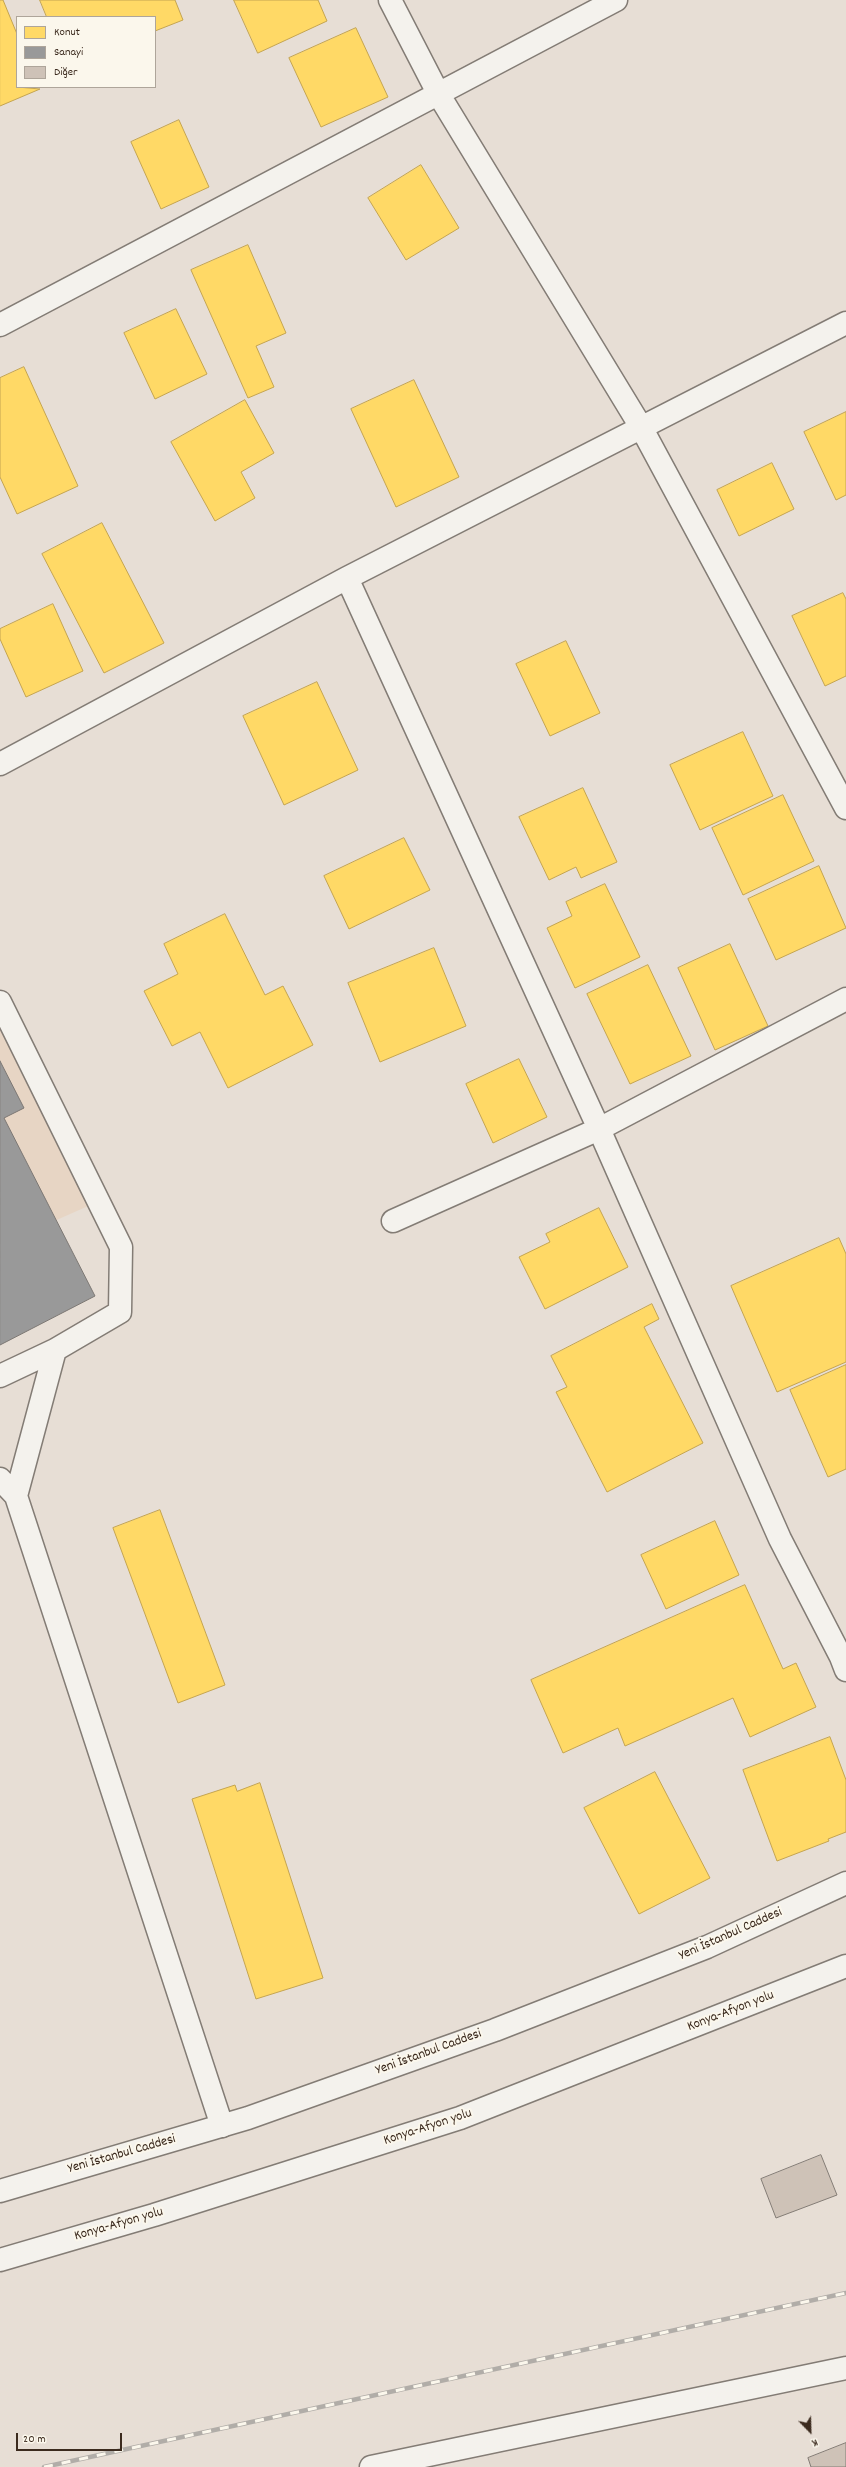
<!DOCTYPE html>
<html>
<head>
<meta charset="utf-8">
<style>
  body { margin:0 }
  #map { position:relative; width:846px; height:2467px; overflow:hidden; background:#e7ded5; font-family:Dekko,sans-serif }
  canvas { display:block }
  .legend { position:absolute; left:16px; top:16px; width:140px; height:72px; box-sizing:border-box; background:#fbf7ec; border:1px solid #aea59a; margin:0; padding:5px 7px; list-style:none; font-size:12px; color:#3b2a1e }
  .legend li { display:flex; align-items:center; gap:8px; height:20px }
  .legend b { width:20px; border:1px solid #aea59a }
  .north { position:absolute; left:790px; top:2411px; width:40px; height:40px; -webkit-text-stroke:3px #fbf7ec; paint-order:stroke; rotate:157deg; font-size:11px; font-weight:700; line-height:16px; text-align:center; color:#3b2a1e }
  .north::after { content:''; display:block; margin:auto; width:14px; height:18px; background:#3b2a1e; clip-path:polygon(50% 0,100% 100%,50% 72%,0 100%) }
  .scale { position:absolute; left:16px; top:2433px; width:106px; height:18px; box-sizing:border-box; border:2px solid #3b2a1e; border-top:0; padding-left:5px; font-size:12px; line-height:14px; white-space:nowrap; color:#3b2a1e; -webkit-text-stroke:3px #fbf7ec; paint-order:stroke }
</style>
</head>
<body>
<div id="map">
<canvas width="846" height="2467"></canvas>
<ul class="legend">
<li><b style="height:11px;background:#ffd966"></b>Konut</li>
<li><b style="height:11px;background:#999"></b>Sanayi</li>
<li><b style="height:11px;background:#cec2b7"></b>Diğer</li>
</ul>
<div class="north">K</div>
<div class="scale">20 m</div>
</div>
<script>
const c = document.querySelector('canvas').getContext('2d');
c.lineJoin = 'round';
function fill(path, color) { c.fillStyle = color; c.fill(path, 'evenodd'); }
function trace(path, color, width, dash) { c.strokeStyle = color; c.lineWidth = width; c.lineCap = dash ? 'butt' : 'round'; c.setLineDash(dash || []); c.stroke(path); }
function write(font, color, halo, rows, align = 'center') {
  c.font = font + ' Dekko,sans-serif'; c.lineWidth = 4; c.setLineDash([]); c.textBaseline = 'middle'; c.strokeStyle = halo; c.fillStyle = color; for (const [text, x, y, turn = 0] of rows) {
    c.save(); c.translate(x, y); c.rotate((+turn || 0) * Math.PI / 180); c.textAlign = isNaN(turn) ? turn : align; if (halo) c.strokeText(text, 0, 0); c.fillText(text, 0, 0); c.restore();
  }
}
const built = new Path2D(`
  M0 1025 95 1203 0 1245Z`);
const homes = new Path2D(`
  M0 0H3L17 34V87L40 89 0 106Z
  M40 0H175L183 20 155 31V17H47Z
  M234 0H318L327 21 258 53Z
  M356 28 388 97 321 127 289 58Z
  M179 120 209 187 161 209 131 142Z
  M421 165 459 228 406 260 368 198Z
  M248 245 286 333 256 346 274 387 248 398 191 270Z
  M176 309 207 374 155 399 124 333Z
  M24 367 78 486 17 514 0 477V378Z
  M414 380 459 477 396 507 351 409Z
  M245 400 274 453 241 472 255 498 215 521 171 442Z
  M846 412V495L836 500 804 432Z
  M772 463 794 509 739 536 717 490Z
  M102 523 164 643 104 673 42 554Z
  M843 593 846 599V676L825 686 792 616Z
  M53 604 83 671 26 697 0 639V629Z
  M566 641 600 713 550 736 516 664Z
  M317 682 358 770 284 805 243 716Z
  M743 732 773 796 700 830 670 765Z
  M583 788 617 862 581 878 576 867 549 880 519 817Z
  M783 795 814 861 743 895 712 828Z
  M404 838 430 890 349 929 324 876Z
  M819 866 846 928 776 960 748 899Z
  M605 884 640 957 575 988 547 928 572 916 566 902Z
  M225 914 265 995 283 986 313 1045 228 1088 200 1032 172 1046 144 991 178 974 164 944Z
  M730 944 768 1026 715 1050 678 968Z
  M434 948 466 1026 380 1062 348 983Z
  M648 965 691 1056 630 1084 587 994Z
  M519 1059 547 1117 493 1143 466 1084Z
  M599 1208 628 1267 545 1309 519 1257 550 1242 546 1234Z
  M839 1238 846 1254V1362L777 1392 731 1286Z
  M652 1304 659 1319 644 1327 703 1443 607 1492 556 1392 567 1387 551 1356Z
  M846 1365V1469L828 1477 790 1390Z
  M160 1510 225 1685 178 1703 113 1528Z
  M715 1521 739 1575 666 1609 641 1555Z
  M745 1585 783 1669 796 1663 816 1707 750 1737 733 1698 625 1746 618 1728 563 1753 531 1680Z
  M830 1737 846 1780V1832L828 1839 829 1841 777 1861 743 1770Z
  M655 1772 710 1878 639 1914 584 1808Z
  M260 1783 323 1978 256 1999 192 1799 235 1785 237 1791Z`);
const industry = new Path2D(`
  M0 1061 24 1108 4 1118 95 1296 0 1345Z`);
const building = new Path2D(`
  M821 2155 837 2195 776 2218 761 2179Z
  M846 2443V2467H811L808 2458Z`);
const minor = new Path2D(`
  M390 0 439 95 641 427 846 808
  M0 325 616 0
  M347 578 599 1129 780 1539 841 1657 846 1670
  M0 764 347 578 846 323
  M0 1002 121 1247 120 1312 55 1350 16 1496
  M393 1221 599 1129 846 999
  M0 1376 55 1350
  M0 1479 16 1496 222 2126
  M371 2467 846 2368`);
const highway = new Path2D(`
  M0 2191 248 2118 495 2030 707 1947 846 1883
  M0 2260 154 2215 460 2118 846 1966`);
const rail = new Path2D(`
  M44 2467 846 2293`);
const streetNames = [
  ["Yeni İstanbul Caddesi",731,1935,-24],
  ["Konya-Afyon yolu",731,2012,-21],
  ["Yeni İstanbul Caddesi",429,2053,-20],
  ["Konya-Afyon yolu",428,2128,-18],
  ["Yeni İstanbul Caddesi",122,2155,-16],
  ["Konya-Afyon yolu",119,2225,-16]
];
fill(built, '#e7d5c4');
fill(homes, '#ffd966');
trace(homes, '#c4a450', 1);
fill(industry, '#999');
trace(industry, '#7d7874', 1);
fill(building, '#cec2b7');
trace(building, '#837c75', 1);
trace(minor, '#837c75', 25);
trace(highway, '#837c75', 25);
trace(minor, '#f4f2ed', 22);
trace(highway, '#f4f2ed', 22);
trace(rail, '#b1ada8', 4.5);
trace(rail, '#fbf7ec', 3, [9]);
write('14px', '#3b2a1e', '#fbf7ec', streetNames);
</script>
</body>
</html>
